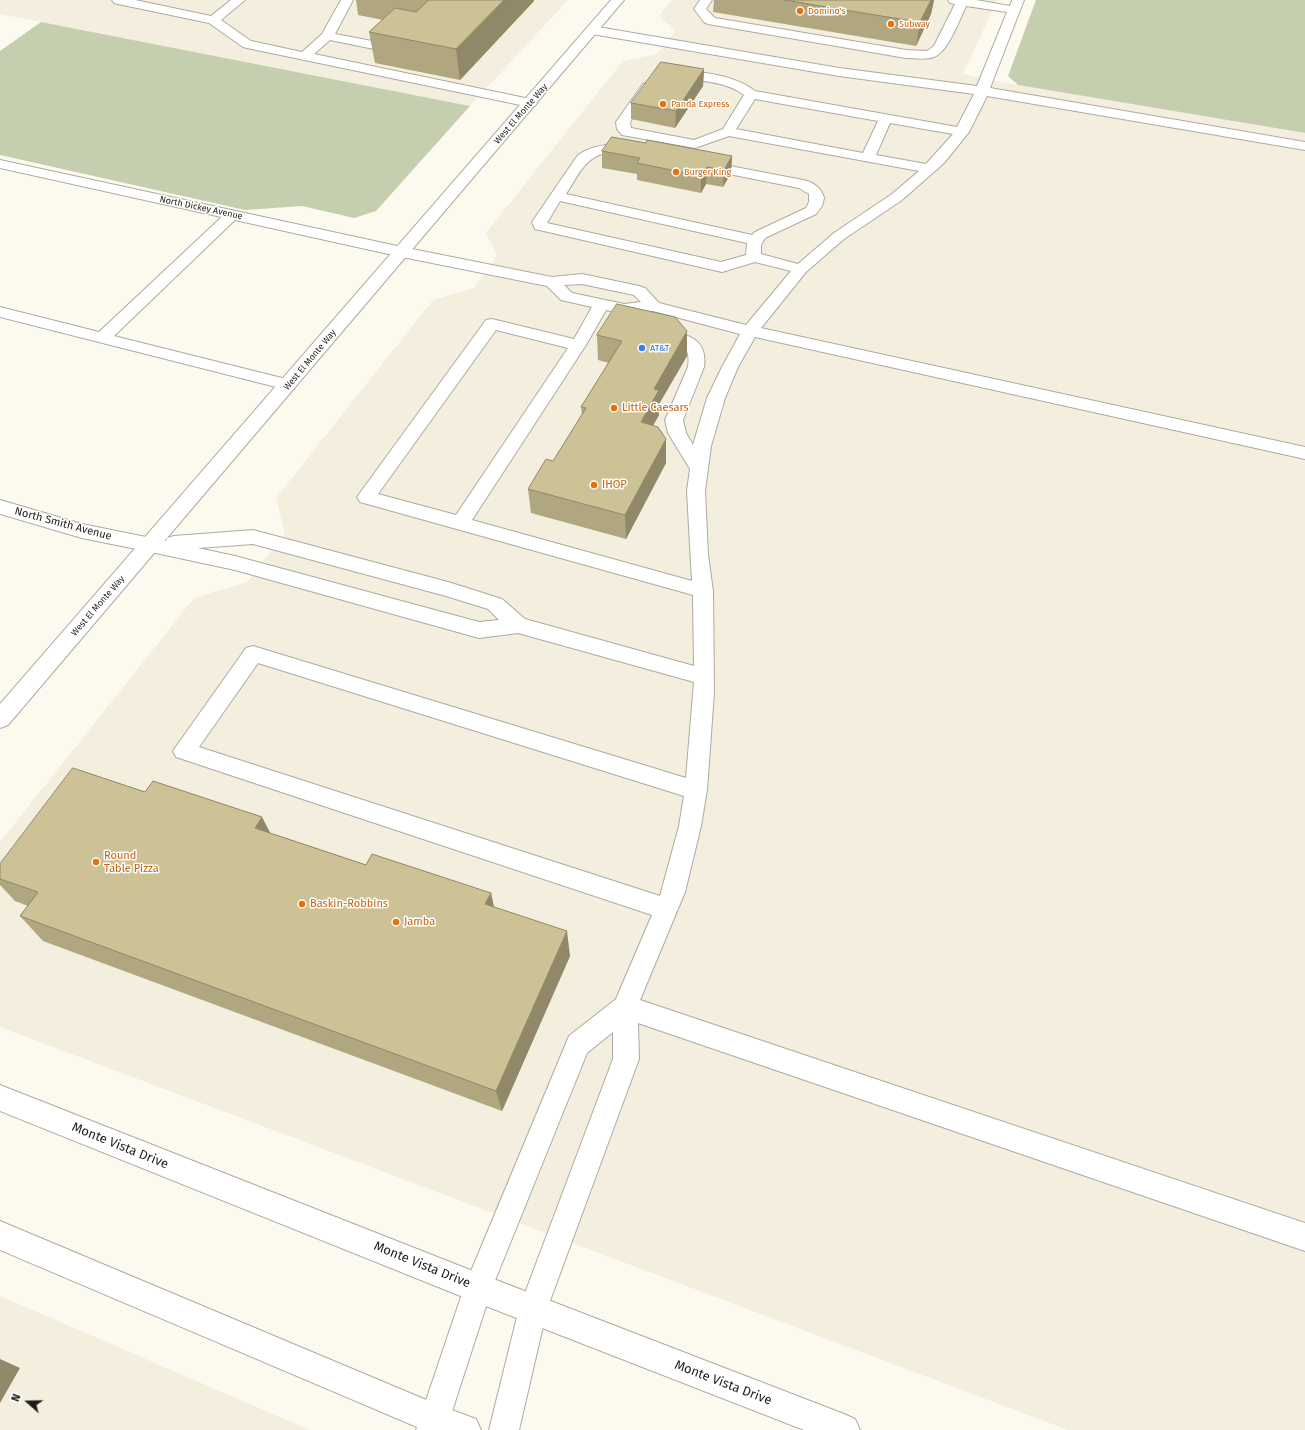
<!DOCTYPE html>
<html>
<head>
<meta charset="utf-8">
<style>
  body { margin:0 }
  #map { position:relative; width:1305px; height:1430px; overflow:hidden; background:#fcfaef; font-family:"Fira Sans",sans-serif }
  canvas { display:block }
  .north { position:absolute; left:8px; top:1382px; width:40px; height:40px; -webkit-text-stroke:3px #fff; paint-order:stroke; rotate:290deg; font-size:11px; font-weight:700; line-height:16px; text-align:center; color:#1e1d19 }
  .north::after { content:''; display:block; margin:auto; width:14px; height:18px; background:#1e1d19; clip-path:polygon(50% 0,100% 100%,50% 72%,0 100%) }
</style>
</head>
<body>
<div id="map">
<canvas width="1305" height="1430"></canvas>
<div class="north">N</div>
</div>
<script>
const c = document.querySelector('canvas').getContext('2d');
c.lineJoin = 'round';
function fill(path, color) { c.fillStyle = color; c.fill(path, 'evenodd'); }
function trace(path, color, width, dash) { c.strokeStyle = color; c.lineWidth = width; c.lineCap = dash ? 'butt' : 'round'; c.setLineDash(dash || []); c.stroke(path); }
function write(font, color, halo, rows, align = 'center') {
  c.font = font + ' "Fira Sans",sans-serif'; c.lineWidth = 3; c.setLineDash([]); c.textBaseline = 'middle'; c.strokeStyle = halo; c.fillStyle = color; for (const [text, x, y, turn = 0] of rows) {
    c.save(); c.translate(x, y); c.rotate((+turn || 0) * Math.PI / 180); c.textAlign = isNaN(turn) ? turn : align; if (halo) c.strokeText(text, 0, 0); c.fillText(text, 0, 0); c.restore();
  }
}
const built = new Path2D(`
  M0 0H568L470 106 0 14Z
  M672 0H997L963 74 1018 85 1305 133V1430H1068L0 1027V842L194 598 247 582 285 533 276 498 433 300 474 288 497 255 486 233 623 61 657 54 675 31 659 16Z
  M0 1296 310 1430H0Z`);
const green = new Path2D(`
  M1036 0H1305V133L1018 85 1008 76Z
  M41 22 470 106 376 211 354 218 302 206 245 210 0 155V51Z`);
const lane = new Path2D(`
  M112 0H135L211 16 231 0H245L221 20 251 41 302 52 322 34 341 0H353L335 34 383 43 385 46 383 49 379 50 330 40 314 54 530 99 535 100 537 103 535 106 530 107 247 48 243 47 209 23 118 4 114 3Z
  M700 0H712L706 9 715 18 906 50 927 51 934 46 955 4 950 3 948 0H976L1010 6 1012 0H1024L990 88 1305 142V150L987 96 969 132 944 163 902 200 844 239 806 272 761 328 1305 447V459L755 337 738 367 725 398 711 446 705 491 708 555 713 591 714 692 707 790 701 826 685 892 640 1000 1305 1223V1251L638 1023 639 1059 547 1309 519 1430H489L519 1309 613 1059V1032L587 1053 492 1288 446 1430H416L464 1288 569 1036 616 999 652 915 176 757 173 751 246 648 253 646 686 778 694 682 518 633 479 638 235 570 151 552 144 550 142 545 144 540 151 538 166 541 167 538 174 536 253 530 448 582 502 599 525 619 694 666 693 595 360 502 357 497 486 320 492 319 574 339 592 307 561 300 547 286 402 257 397 255 394 252 397 249 402 247 552 277 582 274 639 286 645 288 659 303 746 325 791 271 755 262 722 272 535 229 532 222 578 155C596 143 617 143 637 148L639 151 637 154C629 156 621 153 612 153 587 152 578 176 566 194L752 235 755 232 806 208 809 202V194L799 188 699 168 697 165 699 162 704 161 803 180C813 182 822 188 824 198L822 206 816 214 765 238 761 245V254L798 264 834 233 892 194 919 171 729 136 695 148 622 135 617 129 616 122 643 84H653L655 87 630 122 631 128 694 140 723 129 744 95C723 79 696 82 671 76L670 73 671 70 676 69C703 73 733 74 755 91L957 127 974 94 839 76 592 34 588 33 586 30 588 27 592 26 839 68 977 86 1007 12 966 6C960 19 948 52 934 57 925 60 915 58 906 58L708 24 704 22 694 9ZM755 99 878 121 863 153 736 129ZM890 123 953 134 926 164 876 155ZM560 201 747 243 746 255 721 262 547 223ZM582 284 634 295 641 302 624 304 572 293 564 285ZM606 310 624 314 653 311 740 334 722 367 707 398 693 445 686 433 683 420 704 367C707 345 696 337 676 332 669 330 662 328 654 330L652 334 654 338C675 343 692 340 688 367L665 420 668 433 690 469 687 491 692 581 472 520 586 345ZM496 330 568 348 456 515 378 494ZM253 544 446 596 488 609 499 620 479 622 235 556 198 548ZM258 663 684 796 679 826 660 896 199 747Z
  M232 211 237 212 239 215 237 218 114 336 294 381 296 385 294 389 288 390 0 317V307L99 332 227 212Z`);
const street = new Path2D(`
  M0 160 402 247 408 249 410 252 408 255 402 257 0 168Z
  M0 500 82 524 151 538 158 540 161 545 158 550 151 552 82 538 0 514Z`);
const secondary = new Path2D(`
  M0 1085 478 1273 844 1414 855 1419 860 1430H804L478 1303 0 1111Z
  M0 1221 436 1404 476 1419 481 1430H424L0 1250Z`);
const primary = new Path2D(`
  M611 0H624L8 725 0 728V704Z`);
const wall = new Path2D(`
  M356 0H534V1L460 80 375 63 369 32 383 20 358 15Z
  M714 0H934L931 14 916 46 713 12Z
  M704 69 703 86 675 128 631 119V103Z
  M646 143 732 156 731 173 723 187 706 184 701 193 637 180V174L602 168V151Z
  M597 335 687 356 659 404V415L653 425 666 463 626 539 531 513 528 489 553 461 582 415 581 407 609 363 598 360Z
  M145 792 366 865 491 893 494 907 570 956 502 1111 43 941 20 916 28 906 15 901 0 885V864Z`);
const shadedWall = new Path2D(`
  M504 0H534V1L460 80 456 49Z
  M931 0H934L931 14 916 46 920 22Z
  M704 69 703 86 675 128 676 111Z
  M732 156 731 173 723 187 724 170Z
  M707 167 706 184 701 193V176Z
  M687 331V356L659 404V415L641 447V422L654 389Z
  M666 439V463L626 539 625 515Z
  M262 817 276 844 255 828Z
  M491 893 496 918 485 904Z
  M567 931 570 956 502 1111 496 1091Z
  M0 1359 20 1368 0 1403Z`);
const building = new Path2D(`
  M429 0H504L456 49 369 32 395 8 416 12Z
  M785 0H931L920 22Z
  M661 62 704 69 676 111 631 103Z
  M612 137 646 143 647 140 732 156 724 170 707 167 701 176 637 163 640 158 602 151Z
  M617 304 675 317 687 331 654 389 659 390 641 422 658 427 666 439 625 515 528 489 546 459 553 461 586 408 581 407 622 341 597 335Z
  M73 768 145 792 153 781 262 817 255 828 366 865 372 854 491 893 485 904 567 931 496 1091 20 916 38 892 0 879V864Z`);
const markers = [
  [800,11,4,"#e8710a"],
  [891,24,4,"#e8710a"],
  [663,104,4,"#e8710a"],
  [676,172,4,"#e8710a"],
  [642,348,4,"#3f7fe0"],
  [614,408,4,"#e8710a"],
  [594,485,4,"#e8710a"],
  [96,862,4,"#e8710a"],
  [302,904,4,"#e8710a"],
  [396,922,4,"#e8710a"]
];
const farFoodnames = [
  ["Domino's",808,11],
  ["Subway",899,24],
  ["Panda Express",671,104],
  ["Burger King",684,172]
];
const farStreetnames = [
  ["West El Monte Way",521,114,-49],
  ["North Dickey Avenue",201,208,12],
  ["West El Monte Way",310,360,-50],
  ["West El Monte Way",98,606,-49]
];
const farShopnames = [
  ["AT&T",650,348]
];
const foodNames = [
  ["Little Caesars",622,408],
  ["IHOP",602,485],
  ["Round",104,856],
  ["Table Pizza",104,869],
  ["Baskin-Robbins",310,904],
  ["Jamba",404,922]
];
const streetNames = [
  ["North Smith Avenue",63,524,15]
];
const nearStreetnames = [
  ["Monte Vista Drive",120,1146,22],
  ["Monte Vista Drive",422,1265,22],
  ["Monte Vista Drive",723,1383,21]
];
fill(built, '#f3eedd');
fill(green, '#c6ceb0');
trace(lane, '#adaba1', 2);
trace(street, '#adaba1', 2);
trace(secondary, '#adaba1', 2);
trace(primary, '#adaba1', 2);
fill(lane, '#fff');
fill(street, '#fff');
fill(secondary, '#fff');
fill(primary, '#fff');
fill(wall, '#b0a781');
fill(shadedWall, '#908869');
fill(building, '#cdc296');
trace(building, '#908869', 1);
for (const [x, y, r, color] of markers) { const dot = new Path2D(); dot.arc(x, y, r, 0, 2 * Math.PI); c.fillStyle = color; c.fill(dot); trace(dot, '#fff', 1.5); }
write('9px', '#c56008', '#fff', farFoodnames, 'left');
write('9px', '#1e1d19', '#fff', farStreetnames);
write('9px', '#366cbe', '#fff', farShopnames, 'left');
write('11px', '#c56008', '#fff', foodNames, 'left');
write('11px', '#1e1d19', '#fff', streetNames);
write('13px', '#1e1d19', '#fff', nearStreetnames);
</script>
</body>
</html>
